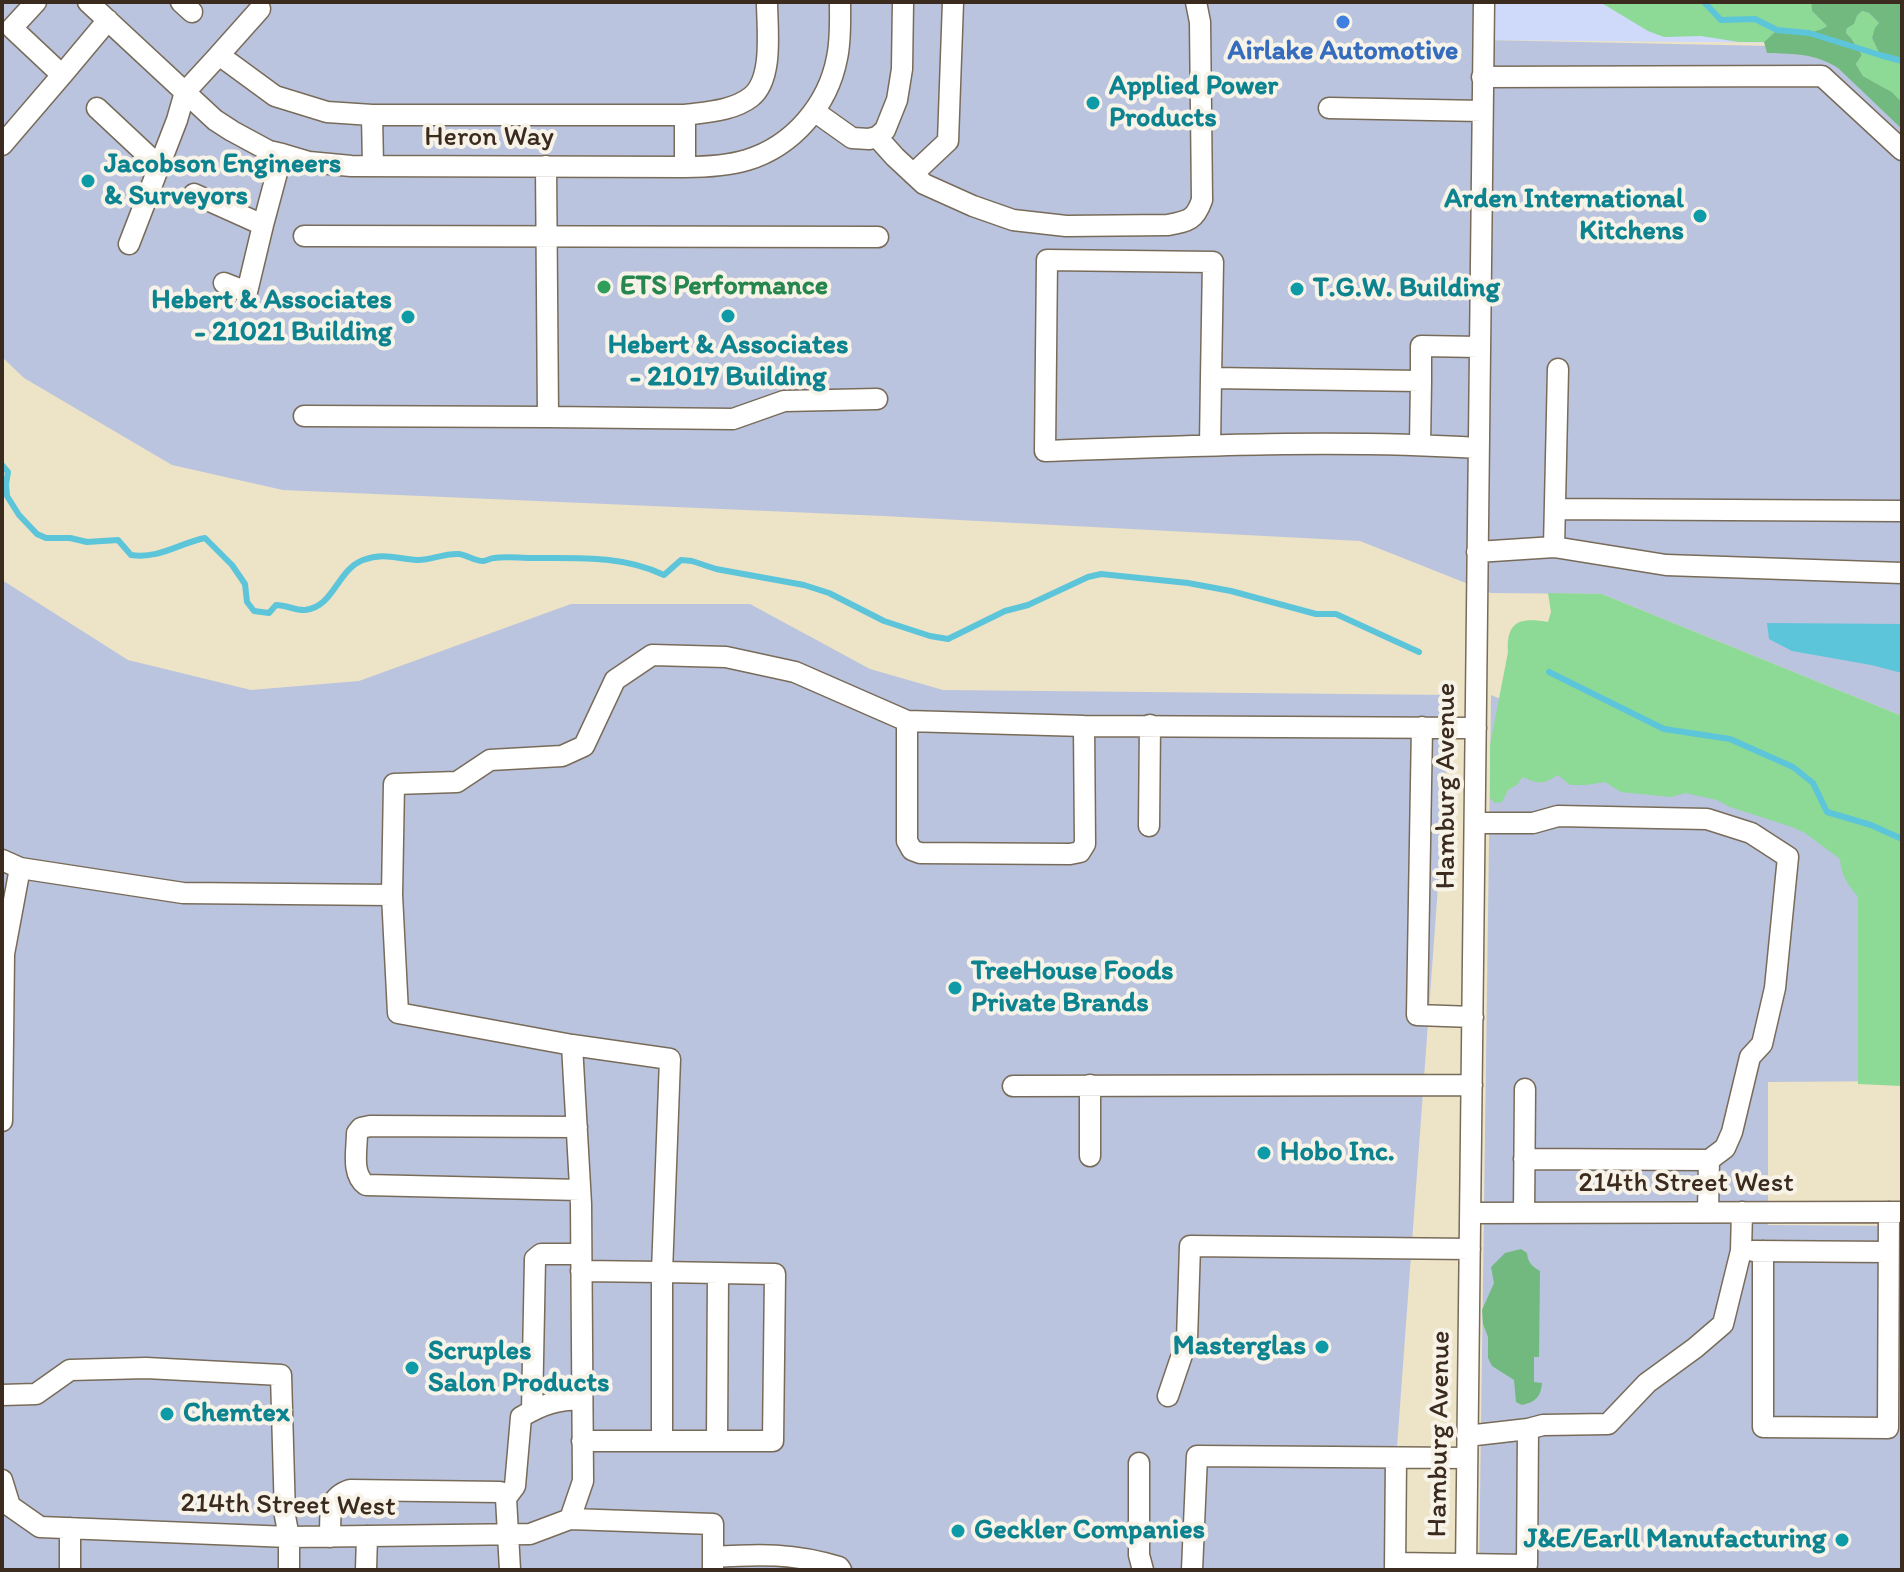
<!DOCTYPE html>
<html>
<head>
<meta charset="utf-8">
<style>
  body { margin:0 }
  #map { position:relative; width:1904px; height:1572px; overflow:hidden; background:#ede3c6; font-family:Itim,sans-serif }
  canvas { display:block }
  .frame { position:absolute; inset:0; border:4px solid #3b2a1e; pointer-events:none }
</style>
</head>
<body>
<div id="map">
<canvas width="1904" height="1572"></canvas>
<div class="frame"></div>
</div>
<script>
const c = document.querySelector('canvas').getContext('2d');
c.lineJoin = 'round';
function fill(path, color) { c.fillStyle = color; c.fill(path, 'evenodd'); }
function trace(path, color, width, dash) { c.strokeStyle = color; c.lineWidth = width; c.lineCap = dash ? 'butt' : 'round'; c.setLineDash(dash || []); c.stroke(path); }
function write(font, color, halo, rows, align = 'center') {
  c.font = font + ' Itim,sans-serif'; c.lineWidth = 8; c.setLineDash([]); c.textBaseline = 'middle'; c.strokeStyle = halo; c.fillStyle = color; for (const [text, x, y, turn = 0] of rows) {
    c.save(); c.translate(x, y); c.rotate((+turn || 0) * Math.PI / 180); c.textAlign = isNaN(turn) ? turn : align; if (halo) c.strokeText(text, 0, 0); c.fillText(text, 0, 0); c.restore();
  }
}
const built = new Path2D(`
  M1483 2H1902V44L1483 40Z`);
const industrial = new Path2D(`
  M2 2H1472L1483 40 1820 47 1902 127V716L1602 594 1491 593 1360 541 883 516 283 490 172 465 24 378 2 357Z
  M2 580 128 660 251 690 359 681 571 604H750L870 669 943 690 1452 695 1388 1570H2Z
  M1491 695 1902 866V1081L1768 1082V1225L1902 1226V1570H1479Z`);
const green = new Path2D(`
  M1600 2H1811L1812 11 1827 26C1813 36 1794 32 1777 30L1764 42H1739L1701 36 1664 37 1648 31Z
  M1862 11 1869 13 1879 23 1872 38 1880 55 1902 61V102L1892 92 1863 76 1856 64 1862 55 1851 38 1846 33 1847 27 1854 24 1857 16Z
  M1548 593 1602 594 1902 716V1086L1858 1084V897C1848 885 1841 875 1840 859L1805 833 1792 827 1730 807 1717 800 1685 793 1671 797 1621 792 1605 782 1586 785H1570L1558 775C1542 785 1539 784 1522 777L1518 784 1508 790 1502 802 1495 803 1490 798V745L1508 652C1506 621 1520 617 1548 622L1551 612Z`);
const forest = new Path2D(`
  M1811 2H1902V61L1880 55 1872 38 1875 28 1879 23 1869 13 1862 11 1857 16 1854 24 1847 28 1846 33 1851 38 1862 55 1856 64 1863 76 1892 92 1902 102V129L1838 68C1814 53 1795 54 1767 53L1764 42 1777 30C1794 32 1812 36 1827 26L1812 11Z
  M1521 1249 1527 1253C1528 1263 1532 1266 1540 1271L1539 1357H1534V1382L1542 1383C1541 1396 1536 1402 1522 1405L1516 1402 1514 1380 1492 1366 1488 1358V1337L1483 1324 1482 1310 1494 1283 1491 1267 1505 1253Z`);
const water = new Path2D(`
  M1767 623 1902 624V673L1871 665 1792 651 1769 639Z`);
const stream = new Path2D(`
  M1704 2 1721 20 1755 19 1777 30 1809 33 1880 55 1902 61
  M2 465 8 472 6 484 7 496 19 515 37 534 46 538H70L87 542 118 540 131 555C160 559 177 544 205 538L232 565 245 584 247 602 254 611 269 613 276 605C287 605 296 611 305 610 334 607 337 570 363 560 384 552 397 559 417 560 430 561 443 553 459 554 467 555 475 561 483 561 487 561 490 558 494 558 506 556 519 558 531 558 576 558 623 555 664 575L681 560 692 561 716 569 804 585 829 593 884 621 930 636 948 639 1005 611 1028 605 1088 577 1101 574 1188 583 1231 591 1316 614H1336L1419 652
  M1549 672 1664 729 1730 739 1793 767 1813 783 1827 812 1871 825 1902 839`);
const minor = new Path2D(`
  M36 2 12 28 62 75 108 20
  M88 2 215 120 232 131 269 151 282 154 309 162 351 166 685 167C706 167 727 166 747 160 793 146 828 105 837 58 841 40 840 21 840 2
  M181 2 192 12
  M219 55 260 9
  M1482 77 1822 76 1902 150
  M97 108 159 166
  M1329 108 1482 111
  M814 111 852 138 869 139 877 137 885 130 897 100 902 69 903 2
  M685 115C706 112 733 111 751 97 774 79 767 28 767 2
  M877 137 895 157 924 184 973 206 1013 220 1066 226 1168 225C1189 221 1195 220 1202 200L1200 22 1196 2
  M2 145 62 75
  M373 166 372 115H685V167
  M913 174 948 141 953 2
  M194 194 263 225 282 154
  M304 236 878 237
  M129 244 177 120 185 92 219 55 275 96 327 112 372 115
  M224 283 247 292 263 225
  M304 416 548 417 546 166
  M548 417 733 419 784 401 877 399
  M1210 445 1211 378
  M1420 445 1421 381
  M1478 448C1334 439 1189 446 1045 451L1047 260 1213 262 1211 378 1421 381V346L1479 347
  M1556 509 1902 511
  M1554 547 1558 369
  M1477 552 1554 547 1666 565 1902 573
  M907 721V841L912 850 920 853 1070 854 1080 852 1085 844 1084 726
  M1422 727 1417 1015 1473 1017
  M1475 823H1533L1558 816 1707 819 1751 833 1788 857 1775 988 1762 1044 1750 1057 1732 1132 1725 1148 1709 1160 1708 1212
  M1149 826 1150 725
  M2 860 20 868 183 893 392 895 398 1013 572 1045 581 1204 583 1481 570 1519
  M392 895 394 784 457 782 490 760 562 756 584 746 615 680 652 655 726 657 795 672 907 721 1084 726 1476 728
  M572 1045 670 1059 662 1272 775 1274 773 1441H662
  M1013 1086 1472 1085
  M2 1121 4 954 20 868
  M577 1127 370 1126 361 1128 357 1133C357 1150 351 1174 366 1185L580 1190
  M1090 1156V1085
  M1524 1159 1709 1160
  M1471 1213 1899 1212
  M1524 1213 1525 1089
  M1753 1251 1888 1252
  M1763 1251V1427L1888 1428 1889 1212
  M581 1271 662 1272V1441H582
  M2 1395 36 1394 70 1370 146 1368 281 1375 285 1516 289 1537V1570
  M1168 1396 1187 1340 1190 1246 1470 1249
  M532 1411 535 1259 541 1254H581
  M1467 1436 1528 1429 1543 1425 1608 1424 1647 1383 1695 1348 1723 1324 1741 1251 1742 1212
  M717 1441 718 1273
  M1139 1463V1555L1143 1570
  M2 1480 10 1506
  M506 1498 515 1486 521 1417C543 1404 556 1400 582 1399
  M10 1506 40 1527 289 1537 530 1534 570 1519 713 1524V1570
  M70 1528V1570
  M330 1537C331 1515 326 1498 350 1490L500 1492 506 1498 510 1570
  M713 1557C759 1554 794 1553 839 1567L841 1570
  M1396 1563 1527 1565 1528 1429
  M366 1570 367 1536
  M1192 1570 1197 1456 1467 1458
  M1395 1570 1396 1458
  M1466 1570 1484 2`);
const markers = [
  [1343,22,8,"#3f7fe0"],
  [1093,103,8,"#0f9aa8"],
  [88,181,8,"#0f9aa8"],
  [1700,216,8,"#0f9aa8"],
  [604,287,8,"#2e9e5b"],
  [1297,289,8,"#0f9aa8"],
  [728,316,8,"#0f9aa8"],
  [408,317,8,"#0f9aa8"],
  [955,988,8,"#0f9aa8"],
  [1264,1153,8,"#0f9aa8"],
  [1322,1347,8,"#0f9aa8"],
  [412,1368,8,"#0f9aa8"],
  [167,1414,8,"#0f9aa8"],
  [958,1531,8,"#0f9aa8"],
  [1842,1540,8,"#0f9aa8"]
];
const shopNames = [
  ["Airlake Automotive",1343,52]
];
const cultureNames = [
  ["Applied Power",1109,87],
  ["Products",1109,119],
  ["Jacobson Engineers",104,165],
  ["& Surveyors",104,197],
  ["Arden International",1684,200,"right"],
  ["Kitchens",1684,232,"right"],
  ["T.G.W. Building",1313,289],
  ["Hebert & Associates",392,301,"right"],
  ["- 21021 Building",392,333,"right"],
  ["Hebert & Associates",728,346,"center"],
  ["- 21017 Building",728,378,"center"],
  ["TreeHouse Foods",971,972],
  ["Private Brands",971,1004],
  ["Hobo Inc.",1280,1153],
  ["Masterglas",1306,1347,"right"],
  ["Scruples",428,1352],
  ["Salon Products",428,1384],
  ["Chemtex",183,1414],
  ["Geckler Companies",974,1531],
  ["J&E/Earll Manufacturing",1826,1540,"right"]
];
const streetNames = [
  ["Heron Way",489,138],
  ["Hamburg Avenue",1447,786,-90],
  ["214th Street West",1686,1184],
  ["Hamburg Avenue",1440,1434,-89],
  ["214th Street West",288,1506,1]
];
const leisureNames = [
  ["ETS Performance",620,287]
];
fill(built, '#cfdafa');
fill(industrial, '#bac4de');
fill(green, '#8dd996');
fill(forest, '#72b97f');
fill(water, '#5dc5da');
trace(stream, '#5dc5da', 6);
trace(minor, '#796b59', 23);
trace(minor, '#fff', 20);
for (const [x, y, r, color] of markers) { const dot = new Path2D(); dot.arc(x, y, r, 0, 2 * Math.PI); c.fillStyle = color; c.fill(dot); trace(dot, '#f7f3e8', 3); }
write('bold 28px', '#366cbe', '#f7f3e8', shopNames);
write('bold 28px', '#0d838f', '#f7f3e8', cultureNames, 'left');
write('28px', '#3b2a1e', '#f7f3e8', streetNames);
write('bold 28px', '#27864d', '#f7f3e8', leisureNames, 'left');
</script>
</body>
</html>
